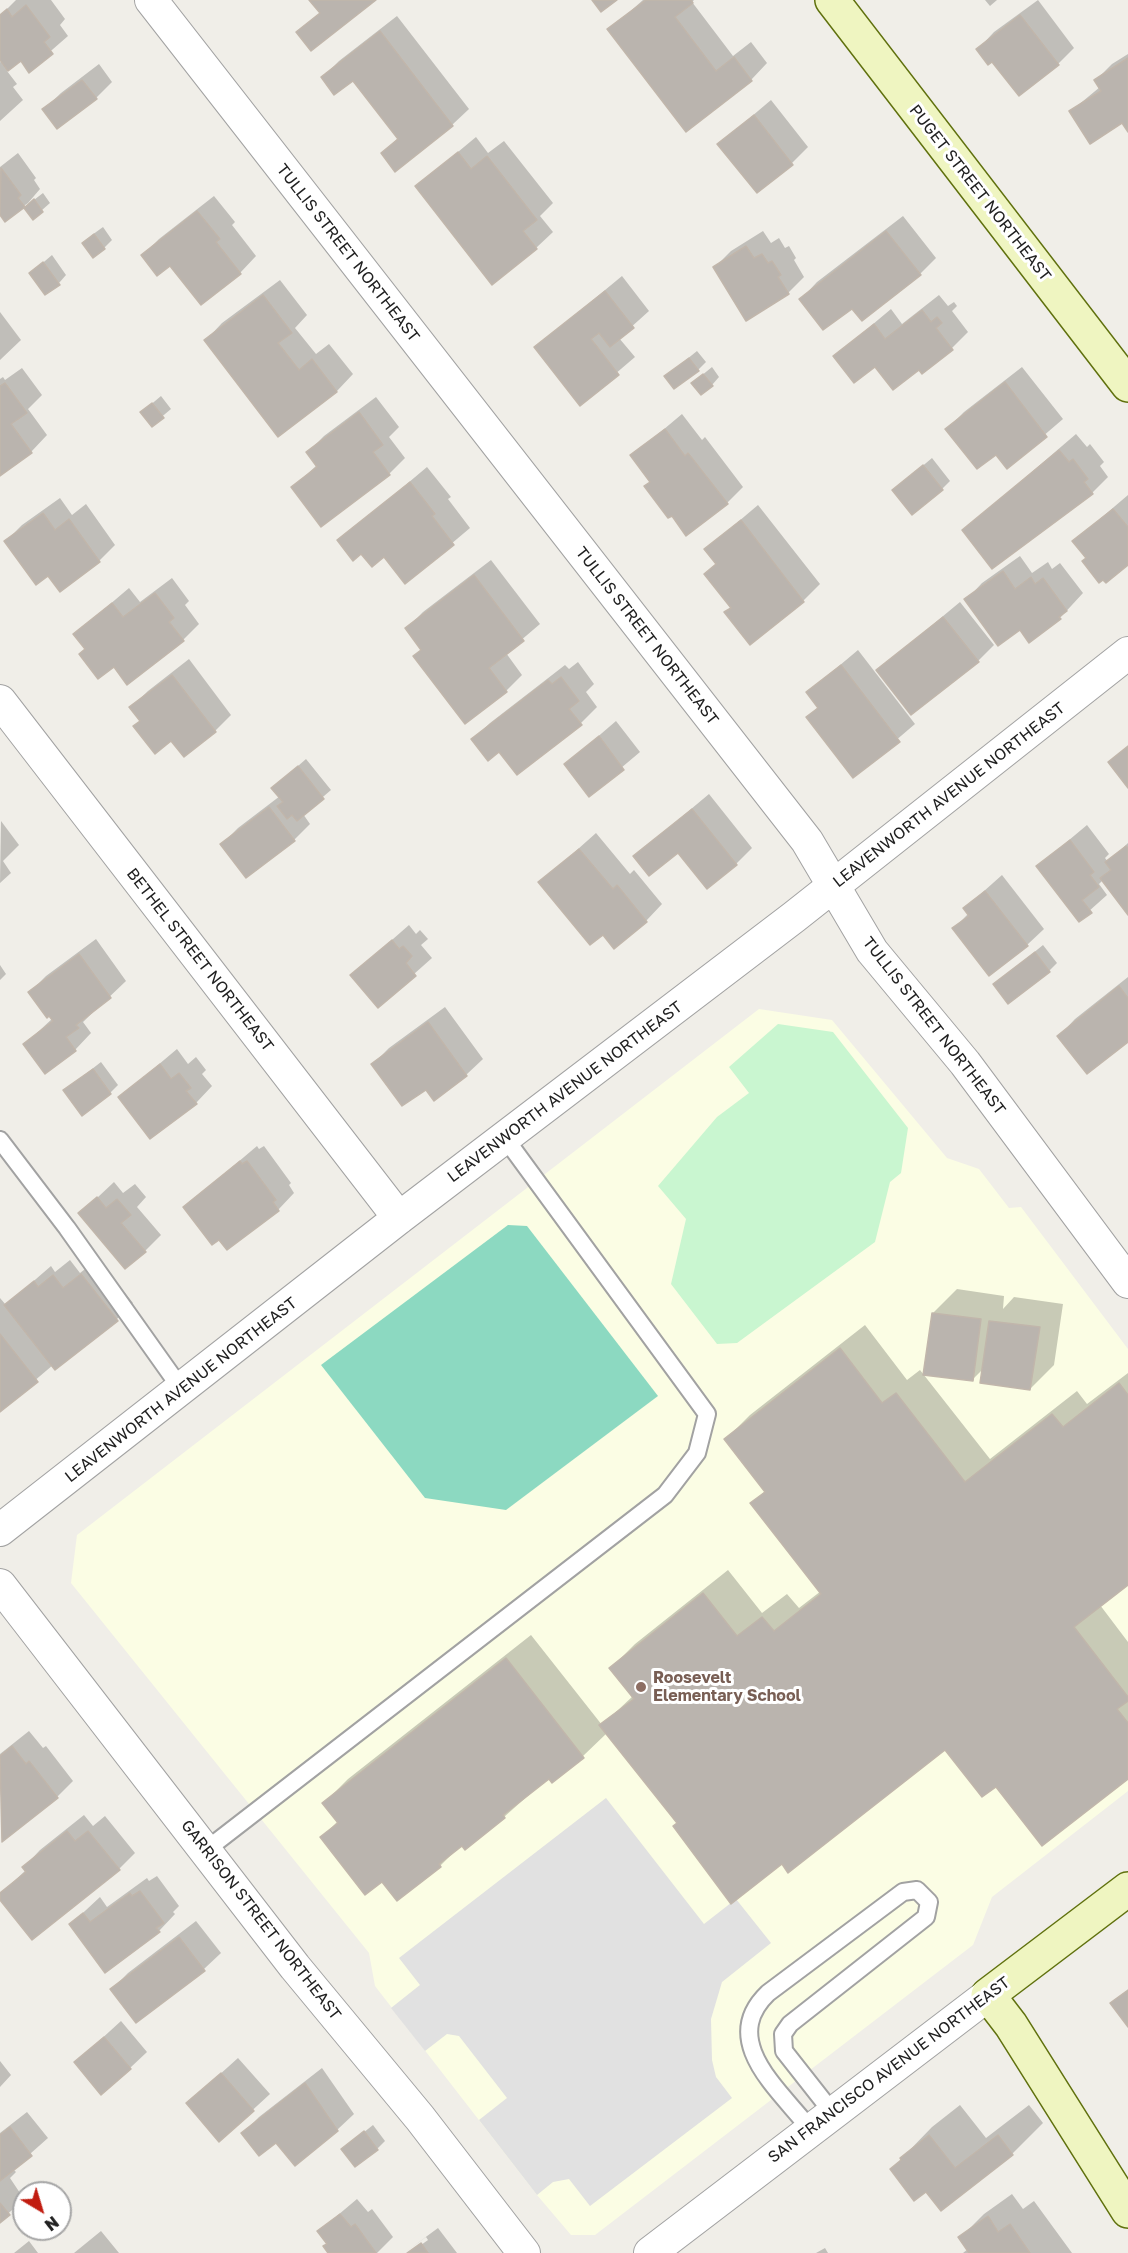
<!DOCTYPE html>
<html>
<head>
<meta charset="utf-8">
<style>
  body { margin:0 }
  #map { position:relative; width:1128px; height:2253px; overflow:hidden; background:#f0eee8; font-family:"Golos Text",sans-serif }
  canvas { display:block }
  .north { position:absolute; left:12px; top:2181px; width:60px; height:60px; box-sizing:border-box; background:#fff; border:2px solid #a6a6a6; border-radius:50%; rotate:142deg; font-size:16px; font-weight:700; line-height:24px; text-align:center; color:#212121 }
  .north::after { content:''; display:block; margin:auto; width:21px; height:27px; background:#c11c10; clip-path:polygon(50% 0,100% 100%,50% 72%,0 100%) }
</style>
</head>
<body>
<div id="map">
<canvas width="1128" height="2253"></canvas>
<div class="north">N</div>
</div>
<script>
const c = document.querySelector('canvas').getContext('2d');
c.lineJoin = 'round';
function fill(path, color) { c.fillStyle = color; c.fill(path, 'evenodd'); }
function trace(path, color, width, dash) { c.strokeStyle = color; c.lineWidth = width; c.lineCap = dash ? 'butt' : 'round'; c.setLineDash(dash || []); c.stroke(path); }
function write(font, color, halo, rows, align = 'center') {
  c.font = font + ' "Golos Text",sans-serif'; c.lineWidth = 6; c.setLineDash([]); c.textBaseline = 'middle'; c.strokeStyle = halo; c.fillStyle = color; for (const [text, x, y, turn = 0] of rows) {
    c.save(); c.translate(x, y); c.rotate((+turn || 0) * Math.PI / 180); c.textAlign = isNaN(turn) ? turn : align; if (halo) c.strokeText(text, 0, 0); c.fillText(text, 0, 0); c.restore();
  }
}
const education = new Path2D(`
  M759 1009 832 1020 947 1158 979 1169 1009 1208 1021 1207 1128 1349V1791L992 1897 973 1945 595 2235H571L537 2195 375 1986 369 1953 71 1583 77 1535Z`);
const park = new Path2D(`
  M778 1024 833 1032 908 1128 901 1173 890 1182 875 1242 737 1343 717 1344 671 1284 686 1219 658 1186 717 1117 749 1093 729 1067Z`);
const pitch = new Path2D(`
  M508 1225 527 1226 658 1396 506 1510 425 1498 321 1365Z`);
const parking = new Path2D(`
  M606 1798 704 1924 736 1899 771 1943 722 1982 711 2019 712 2060 716 2077 732 2098 590 2206 569 2179 553 2182 537 2195 479 2120 507 2098 459 2036 447 2034 425 2051 391 2008 420 1985 399 1958Z`);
const shadow = new Path2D(`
  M16 0H51L65 19 60 25 68 36 29 70 21 59 7 71 17 84 13 87 23 100 0 121V62L4 63 0 57V16Z
  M643 0H694L692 2 733 56 751 42 767 63 751 80 686 130 609 30Z
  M985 0H997L990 6Z
  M1038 0 1074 48 1058 64 993 60 978 49 994 32Z
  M397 16 469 109 452 125 383 153 399 137 354 79 323 77 339 61Z
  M1128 54V129L1123 120 1071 111 1100 87 1096 80 1112 64Z
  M99 64 112 82 96 98 44 109 61 93Z
  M771 100 808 147 792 163 719 144Z
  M476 137 488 153 504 141 553 203 540 216 553 232 536 248 417 186Z
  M18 153 36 178 34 180 40 189 28 203 5 219 0 213V167Z
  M43 193 50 203 33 218 30 203Z
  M214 196 235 222 232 225 256 256 240 273 170 264 143 255 159 239Z
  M903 216 936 258 920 274 852 306 801 299 817 282Z
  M103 227 112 240 104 248 92 235Z
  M763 231 771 243 779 238 785 248 789 246 796 258 794 260 804 277 788 293 714 268 731 251Z
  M52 255 66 275 59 283 31 273Z
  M622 276 649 311 619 338 635 357 580 404 536 347Z
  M280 280 307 315 295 328 316 354 329 344 353 374 337 391 278 435 206 340 222 323Z
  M939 295 948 306 954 302 957 306 952 311 968 332 952 348 919 368 835 356 891 309 902 324Z
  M0 312 21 340 0 360Z
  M697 351 706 362 698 370 666 376Z
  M712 367 719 377 712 385 701 376Z
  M1022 367 1063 419 1007 467 996 453 947 429 964 412Z
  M22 368 42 395 28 409 47 435 31 452 0 475V379L3 377 5 380Z
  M161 396 171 409 152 425 142 412Z
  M376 397 399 427 389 437 405 458 389 474 293 487 317 465 308 452 324 436Z
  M682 414 702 440 705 437 743 487 727 503 651 482 632 456Z
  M1076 434 1087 447 1090 444 1104 462 1100 466 1108 477 1092 493 964 530Z
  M932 458 950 481 942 489 894 490Z
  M427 467 451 497 448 499 470 528 406 582 384 555 361 552 339 541Z
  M1128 495V564L1087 558 1074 541Z
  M60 498 72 515 86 504 115 545 99 561 49 574 6 541 22 525Z
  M758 505 820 584 803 601 750 642 732 607 706 574 717 563 706 549Z
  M1020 556 1032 573 1048 562 1052 569 1060 563 1083 593 1060 618 1020 628 966 600 982 583Z
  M491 560 540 624 506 653 522 675 506 691 415 656 422 649 407 628 423 612Z
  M172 578 189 601 185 605 199 624 183 640 114 665 86 648 75 634 129 588 140 602Z
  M960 602 994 645 978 661 878 670Z
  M858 650 915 724 854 776 808 717 819 706 808 692Z
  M189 659 231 715 215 731 172 739 141 720 131 707 148 691Z
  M578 662 594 684 586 692 597 707 581 723 517 773 500 750 473 739 490 723 565 665 569 669Z
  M616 721 640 752 589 795 566 764Z
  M306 759 331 790 303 814 310 824 294 840 222 844 238 828 280 796 273 788Z
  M709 794 752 848 736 864 679 851 635 856Z
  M1 821 19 845 3 861 11 873 0 883Z
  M1087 825 1109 854 1105 858 1108 862 1128 843V913L1103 880 1099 884 1107 895 1079 920 1038 866Z
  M596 833 630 874 634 870 662 904 646 921 603 933 541 882Z
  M1002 875 1044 929 1027 945 954 928 969 913 965 908Z
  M409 925 416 934 420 930 428 939 421 945 432 958 378 1006 352 975Z
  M96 939 126 981 83 1022 91 1033 75 1050 25 1044 53 1018 30 992 46 976Z
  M1043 945 1057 963 1049 971 995 984Z
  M0 965 6 974 0 980Z
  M1128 977V1040L1059 1036 1075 1019Z
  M445 1007 483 1059 466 1075 434 1099 426 1088 373 1064 389 1048Z
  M177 1049 188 1064 196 1057 206 1070 202 1074 212 1086 196 1103 120 1097Z
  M101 1062 118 1085 110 1093 65 1090Z
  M257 1146 259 1149 264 1146 291 1183 289 1185 294 1193 278 1210 185 1207Z
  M114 1182 123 1193 135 1184 146 1197 137 1207 161 1235 145 1251 80 1214Z
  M98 1259 133 1303 117 1319 53 1365 0 1410V1298L6 1305 51 1266 55 1272 70 1260 80 1273Z
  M957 1289 1004 1296 1003 1309 1014 1297 1063 1304 1054 1365 1030 1389 983 1369 972 1380 933 1313Z
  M865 1325 907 1380 920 1370 990 1459 1077 1391 1087 1404 1128 1373V1583L1100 1605 1128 1642V1777L996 1785 945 1748 782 1862 679 1823 607 1733 583 1756 552 1781 549 1777 504 1817 462 1844 440 1866 382 1880 322 1837 338 1821 324 1803 348 1779 531 1635 602 1725 633 1696 611 1668 635 1644 728 1570 762 1613 787 1594 799 1608 821 1591 752 1504 765 1491 726 1439 750 1415Z
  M29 1731 43 1748 46 1746 73 1781 57 1797 2 1840 0 1754Z
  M84 1815 93 1826 105 1816 135 1853 119 1869 0 1898V1894L26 1870 24 1867 40 1850Z
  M157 1876 179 1906 173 1912 175 1914 159 1931 71 1924 100 1897 107 1907 147 1878 149 1881Z
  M196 1921 221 1953 204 1969 136 2020 112 1989 128 1973Z
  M121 2021 147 2052 130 2068 76 2062Z
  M238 2058 270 2094 220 2140 188 2103Z
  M0 2061 11 2075 0 2087Z
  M322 2068 354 2114 337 2130 295 2164 276 2141 243 2133 259 2117Z
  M960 2105 986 2138 1029 2105 1043 2123 1012 2154 941 2209 902 2158 932 2127Z
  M27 2112 48 2138 13 2169 16 2172 10 2178 24 2199 0 2221V2133Z
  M373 2125 385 2141 377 2149H343Z
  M1012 2194 1023 2209 1034 2201 1072 2253H963L968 2249 960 2238 984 2214Z
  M357 2199 368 2212 372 2209 393 2237 377 2253H330L328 2243 319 2231Z
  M438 2228 457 2253H410L428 2240 426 2237 404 2253Z
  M101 2231 119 2253H74Z
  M29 2241 38 2253H14Z
  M825 2248 828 2253H816Z`);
const building = new Path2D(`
  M309 0H376L311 51 296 32 320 13Z
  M592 0H617L601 12Z
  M646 0H691L693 3 675 17 716 71 734 57 752 81 686 132 607 29Z
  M26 5 50 37 44 42 53 54 29 73 21 61 8 71 0 60V15L7 9 12 17Z
  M1020 15 1059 65 1019 96 992 62 988 65 976 49Z
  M380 31 453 126 395 172 381 153 398 139 353 81 334 95 321 77Z
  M1128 58V132L1122 123 1090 144 1069 111 1101 91 1094 80Z
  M82 80 97 99 57 129 42 109Z
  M754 115 793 165 757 193 717 144Z
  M458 152 471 169 487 156 537 220 523 231 537 249 492 285 415 186Z
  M1 168 21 195 18 198 25 207 5 222 0 215Z
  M34 199 43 212 33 220 24 208Z
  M197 211 220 239 216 242 241 274 201 305 170 266 157 276 141 255Z
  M886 231 921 275 862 321 852 309 823 330 799 299Z
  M94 234 105 249 93 258 82 243Z
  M746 246 754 258 762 254 768 263 772 261 781 275 778 277 789 294 746 321 713 267Z
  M43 262 60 285 45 295 29 273Z
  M605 291 634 328 610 347 599 333 591 339 619 375 580 406 534 347Z
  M263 295 292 333 278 343 299 370 312 359 337 392 278 437 204 340Z
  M922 310 931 322 937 317 942 323 936 328 953 350 922 374 919 370 893 390 875 367 854 383 833 356 874 324 885 339Z
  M689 358 699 371 674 389 664 376Z
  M703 374 713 386 701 395 691 383Z
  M1005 382 1047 437 1007 469 996 455 977 469 945 429Z
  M5 383 27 413 11 424 32 453 0 476V386Z
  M152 403 164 418 152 427 140 412Z
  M359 412 383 445 373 452 390 475 321 527 291 487 317 467 306 452Z
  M665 429 685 456 688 453 728 504 686 536 672 516 668 518 644 486 650 482 630 455Z
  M1059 450 1069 462 1073 459 1088 479 1084 482 1093 494 992 569 962 530Z
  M923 465 943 490 912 515 892 490Z
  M410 482 435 514 432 516 454 545 405 584 384 557 372 567 361 554 353 561 337 540Z
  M1113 509 1128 527V565L1106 583 1103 580 1099 583 1082 561 1086 558 1072 541Z
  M43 513 55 530 69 519 100 562 60 592 48 576 36 585 4 541Z
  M741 520 804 602 750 645 724 612 731 608 704 574 716 564 704 549Z
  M1003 571 1015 589 1031 577 1035 584 1043 578 1067 611 1059 617 1061 619 1029 643 1020 630 998 646 964 599Z
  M474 575 524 641 489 668 507 692 465 724 413 656 421 650 405 628Z
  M155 593 174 618 169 622 184 641 127 685 114 667 98 679 79 654 85 649 73 634 112 603 123 617Z
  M943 617 979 662 911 715 876 670Z
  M841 665 900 742 853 778 806 717 818 708 806 692Z
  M172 675 216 732 184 757 171 741 155 754 133 726 140 721 129 707Z
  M561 677 579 701 569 709 582 725 517 775 499 752 488 761 471 739 548 680 552 684Z
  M599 736 624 770 589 797 564 764Z
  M1128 746V788L1108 762Z
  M298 766 324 799 297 821 292 815 287 819 277 806 283 802 271 788Z
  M269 807 295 841 246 878 220 844Z
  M692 809 737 865 707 889 678 853 649 876 633 856Z
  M1070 840 1094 872 1090 875 1099 887 1082 900 1092 913 1079 922 1036 866Z
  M1126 846 1128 848V915L1100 878 1111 870 1105 862Z
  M579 849 613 889 617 885 647 922 614 949 603 935 590 945 538 882Z
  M985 891 1028 946 989 976 952 928 969 916 963 908Z
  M392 940 399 949 403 946 412 956 406 963 416 976 378 1008 350 975Z
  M1035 952 1050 972 1008 1004 993 984Z
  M79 954 111 998 76 1025 79 1028 66 1037 76 1051 45 1074 23 1044 53 1021 49 1016 47 1018 28 992Z
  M1119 986 1128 998V1042L1087 1074 1057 1036Z
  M428 1022 467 1076 434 1101 426 1090 402 1106 371 1064Z
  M160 1064 171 1079 179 1073 191 1088 186 1091 197 1104 150 1139 118 1097Z
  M93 1069 111 1094 82 1116 63 1090Z
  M240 1161 242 1164 247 1161 276 1200 273 1202 279 1211 227 1250 219 1240 212 1245 183 1207Z
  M97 1197 106 1208 117 1199 131 1215 121 1223 146 1252 125 1269 78 1213Z
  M81 1274 118 1321 55 1370 4 1305 34 1281 38 1287 53 1275 63 1288Z
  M932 1313 981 1319 973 1381 923 1375Z
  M989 1321 1040 1327 1030 1390 980 1383Z
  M0 1334 38 1382 0 1412Z
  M840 1348 882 1403 896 1393 965 1482 1052 1414 1063 1427 1119 1383 1128 1395V1585L1074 1627 1128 1697V1701L1117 1709 1128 1723V1779L1042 1846 996 1787 982 1797 945 1750 788 1873 782 1864 731 1904 673 1826 677 1823 599 1725 634 1699 609 1668 703 1593 737 1636 762 1617 774 1631 821 1594 750 1503 765 1492 724 1439Z
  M506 1658 584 1758 552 1783 549 1779 503 1815 505 1818 465 1850 462 1846 439 1864 441 1867 397 1901 382 1882 365 1895 320 1837 338 1823 322 1803Z
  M12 1746 26 1764 29 1761 58 1798 2 1842 0 1756Z
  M67 1831 75 1841 88 1831 120 1870 32 1940 0 1900V1893L26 1872 22 1867Z
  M140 1891 164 1923 156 1928 160 1932 105 1973 69 1924 83 1913 90 1922 130 1893 132 1896Z
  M179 1937 205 1971 136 2023 110 1989Z
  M1128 1990V2027L1110 2003Z
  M104 2037 131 2069 101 2095 74 2062Z
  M221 2073 254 2111 219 2142 186 2103Z
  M305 2083 338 2131 295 2166 276 2143 259 2156 241 2133Z
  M10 2127 32 2156 0 2181V2135Z
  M364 2131 378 2150 355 2167 341 2149Z
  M929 2135 955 2168 998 2135 1013 2155 941 2211 926 2192 914 2201 890 2169 901 2160 900 2158Z
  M0 2203 10 2215 0 2223Z
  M340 2214 351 2227 355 2224 376 2253H328L323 2246 327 2244 317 2231Z
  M988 2216 998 2232 1010 2224 1030 2253H969L958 2237Z
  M421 2243 428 2253H407Z`);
const lane = new Path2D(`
  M0 1140 67 1228 182 1390
  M206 1850 665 1495 697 1453 707 1414 505 1138
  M810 2129C780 2090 718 2041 768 1993L903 1892 917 1890 929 1902 926 1917 790 2024 783 2034 784 2051 832 2112`);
const street = new Path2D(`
  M151 0 807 841 872 951 965 1063 1128 1282
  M0 701 399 1218
  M0 1530 399 1218 794 917 1128 653
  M0 1585 295 1967 420 2118 524 2253
  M650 2253 988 1995`);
const secondary = new Path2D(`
  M832 0 1128 385
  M1128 1889 988 1995 1011 2025 1128 2211`);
const markers = [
  [641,1687,6,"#8d6e63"]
];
const streetNames = [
  ["PUGET STREET NORTHEAST",980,193,52],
  ["TULLIS STREET NORTHEAST",348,253,52],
  ["TULLIS STREET NORTHEAST",647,636,52],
  ["LEAVENWORTH AVENUE NORTHEAST",949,795,-38],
  ["BETHEL STREET NORTHEAST",200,960,52],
  ["TULLIS STREET NORTHEAST",934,1026,52],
  ["LEAVENWORTH AVENUE NORTHEAST",565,1092,-37],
  ["LEAVENWORTH AVENUE NORTHEAST",181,1390,-38],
  ["GARRISON STREET NORTHEAST",261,1920,52],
  ["SAN FRANCISCO AVENUE NORTHEAST",889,2070,-37]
];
const educationNames = [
  ["Roosevelt",653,1678],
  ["Elementary School",653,1696]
];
fill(education, '#fbfde4');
fill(park, '#c9f6d0');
fill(pitch, '#8cd9c1');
fill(parking, '#e1e1e1');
fill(shadow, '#0003');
fill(building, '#bab4ae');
trace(building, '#c1b6ab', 1.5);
trace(lane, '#a2a2a2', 20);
trace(street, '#a2a2a2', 34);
trace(secondary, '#60710e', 36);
trace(lane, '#fff', 16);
trace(street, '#fff', 32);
trace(secondary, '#eff5c1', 33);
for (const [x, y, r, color] of markers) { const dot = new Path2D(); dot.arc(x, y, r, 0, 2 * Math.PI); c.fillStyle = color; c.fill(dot); trace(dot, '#fff', 2); }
write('16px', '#212121', '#fff', streetNames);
write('bold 16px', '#785e54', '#fff', educationNames, 'left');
</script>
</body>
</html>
